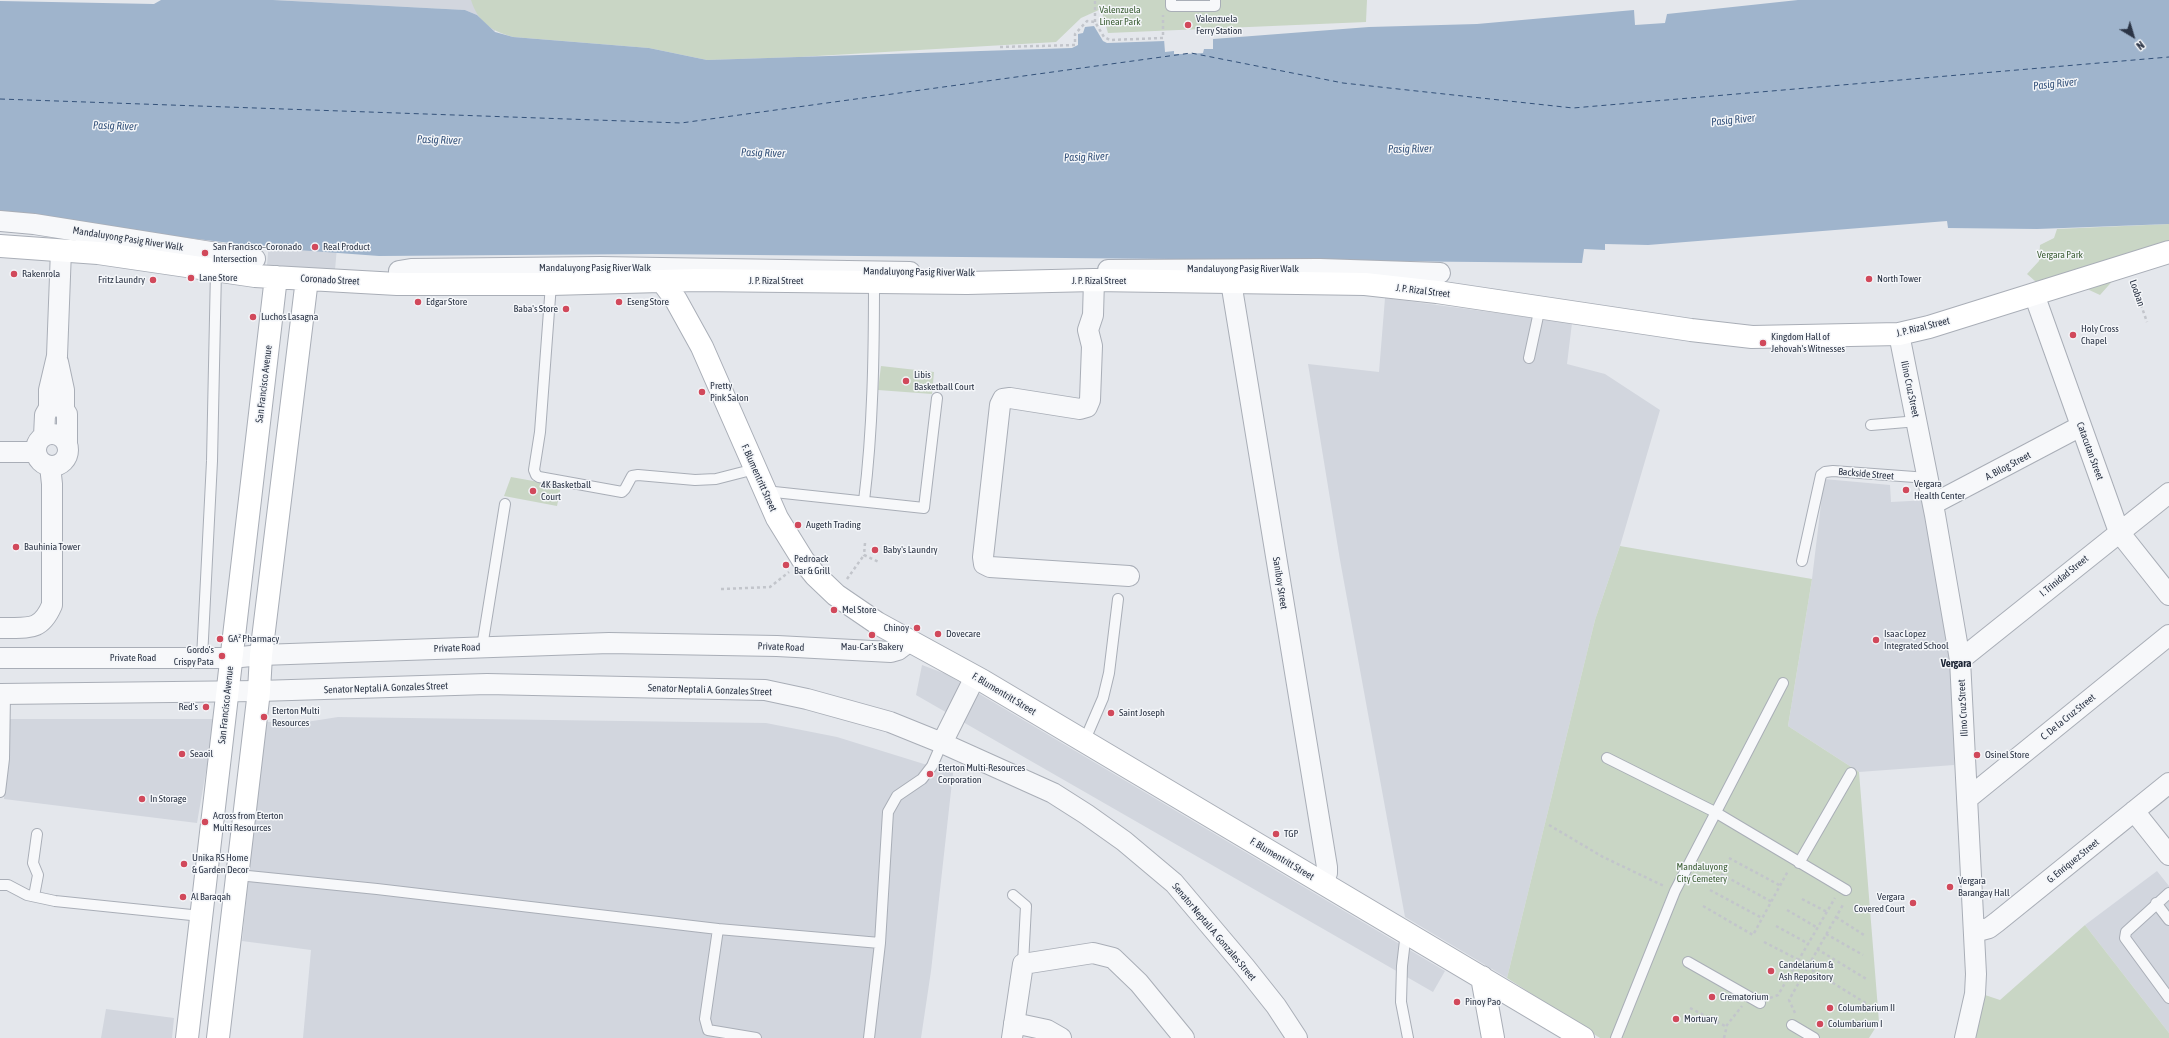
<!DOCTYPE html>
<html>
<head>
<meta charset="utf-8">
<style>
  body { margin:0 }
  #map { position:relative; width:2169px; height:1038px; overflow:hidden; background:#e4e7ec; font-family:"Asap Condensed",sans-serif }
  canvas { display:block }
  .north { position:absolute; left:2113px; top:16px; width:40px; height:40px; -webkit-text-stroke:3px #f4f6f9; paint-order:stroke; rotate:142deg; font-size:11px; font-weight:700; line-height:16px; text-align:center; color:#2b3445 }
  .north::after { content:''; display:block; margin:auto; width:14px; height:18px; background:#2b3445; clip-path:polygon(50% 0,100% 100%,50% 72%,0 100%) }
</style>
</head>
<body>
<div id="map">
<canvas width="2169" height="1038"></canvas>
<div class="north">N</div>
</div>
<script>
const c = document.querySelector('canvas').getContext('2d');
c.lineJoin = 'round';
function fill(path, color) { c.fillStyle = color; c.fill(path, 'evenodd'); }
function trace(path, color, width, dash) { c.strokeStyle = color; c.lineWidth = width; c.lineCap = dash ? 'butt' : 'round'; c.setLineDash(dash || []); c.stroke(path); }
function write(font, color, halo, rows, align = 'center') {
  c.font = font + ' "Asap Condensed",sans-serif'; c.lineWidth = 3; c.setLineDash([]); c.textBaseline = 'middle'; c.strokeStyle = halo; c.fillStyle = color; for (const [text, x, y, turn = 0] of rows) {
    c.save(); c.translate(x, y); c.rotate((+turn || 0) * Math.PI / 180); c.textAlign = isNaN(turn) ? turn : align; if (halo) c.strokeText(text, 0, 0); c.fillText(text, 0, 0); c.restore();
  }
}
const built = new Path2D(`
  M273 0H497L495 32 477 15 465 10Z
  M269 242 337 247 335 270 267 265Z
  M1385 298 1572 323 1567 364 1605 374 1660 410 1620 546 1595 620 1507 978 1405 917 1340 560 1308 364 1379 372Z
  M1824 479 1890 485 1891 502 1929 500 1948 622 1955 709 1954 765 1859 772 1788 726 1812 579Z
  M922 665 946 674 1445 971 1433 992 916 695Z
  M338 717 766 723 837 737 953 773 931 971 921 1038H303L311 950 242 941 264 722 313 721Z
  M8 719H215L197 823 4 799Z
  M2157 871 2169 886V1033L2085 925Z
  M106 1009 174 1018 172 1038H101Z`);
const green = new Path2D(`
  M471 0H1367L1366 22 1108 33 1101 9 1081 18 1056 42 799 57 707 60 649 48 513 37C491 31 478 22 471 0Z
  M2169 224V260L2116 277 2100 295 2087 289 2050 294 2027 274 2039 261 2040 245 2054 238 2057 229Z
  M881 366 934 372 932 394 878 390Z
  M511 477 561 486 557 506 504 496Z
  M1620 546 1812 579 1788 726 1859 772 1879 1022 1869 1038H1600L1507 978 1595 620Z
  M2085 925 2169 1033V1038H1973L1982 994 2000 1000Z`);
const water = new Path2D(`
  M161 0H273L465 10 477 15 495 32 513 37 649 48 707 60 1072 48 1078 45V34L1083 33 1085 27 1094 26 1103 41 1107 43 1165 41V51H1174V54L1203 53V49H1213V39L1369 27 1477 24 1634 10 1635 25 1665 23 1667 14 1798 0H2169V224L2037 229 1948 228 1947 221 1648 245 1605 244V250L1584 249 1582 263 652 254 379 256 271 248 0 215V1L154 4Z`);
const pier = new Path2D(`
  M1213 37V49H1204L1203 53 1174 54V51L1165 52 1164 39 1166 41 1167 50 1191 51H1201L1203 47H1211V39Z`);
const ferry = new Path2D(`
  M0 99 681 123 1191 53 1343 83 1573 108 2169 57`);
const path = new Path2D(`
  M1095 22V0
  M1000 47 1075 45V34L1087 21 1095 22 1104 37 1110 40 1163 38V15
  M2133 282 2147 322
  M865 543 864 555 879 562
  M847 579 864 555
  M721 589 770 587 789 572
  M1549 825 1603 857 1664 886
  M1729 858 1781 886
  M1721 874 1772 902
  M1710 890 1762 918
  M1802 899 1827 912
  M1703 906 1753 935 1788 871
  M1787 910 1818 928
  M1836 917 1864 935
  M1776 926 1809 944
  M1826 934 1863 955
  M1764 942 1799 960
  M1817 949 1868 980
  M1807 967 1872 1007
  M1770 998 1778 995 1835 898
  M1690 1008 1727 1027
  M1795 1013 1789 1000 1844 903
  M1724 1038 1727 1025 1742 1006`);
const lane = new Path2D(`
  M1171 0V6H1215V0
  M551 284 540 432 534 470 536 475 539 477 622 492 625 489 632 476 638 475 695 480 716 479 755 469
  M1529 358 1540 307
  M1871 425 1918 421
  M765 491 924 508 937 398
  M864 501C873 428 874 355 874 281
  M1802 561 1821 475 1825 472 1833 471 1928 478
  M482 647 505 504
  M202 658 212 461 216 270
  M1084 742 1103 698 1109 673 1118 599
  M1607 758 1715 812 1846 890
  M0 792 4 759 5 694
  M1799 863 1851 773
  M238 875 377 889 718 929 880 943
  M0 885H8L27 895 55 901 201 916
  M2169 893 2126 932 2125 938 2169 998
  M1013 895 1026 906 1023 964
  M34 896 38 875 33 863 37 834
  M2156 903 2169 920
  M718 929 705 1019 708 1030 756 1038
  M1406 932 1402 966 1401 1002 1408 1038
  M1688 962 1760 1003
  M1792 1025 1814 1038
  M869 1038 880 943 888 812 897 796 922 779 932 766 942 743
  M1616 1038 1675 891 1783 683`);
const street = new Path2D(`
  M0 221 34 224 255 259
  M1108 270 1320 269 1440 273
  M399 271 411 269 600 267 910 272
  M1094 280 1093 315 1088 330 1092 346 1090 400 1087 407 1080 409 1010 398 1003 399 1000 405 983 557 984 564 990 567 1129 576
  M1231 282 1327 867V873L1323 883
  M2034 294 2119 532 2169 595
  M1899 334 1935 515 1960 660 1976 974 1975 994 1965 1038
  M58 362 64 390V410L67 414V445
  M36 450a16 16 0 1 1 32 0a16 16 0 1 1-32 0Z
  M44 436 45 415 49 408V390L57 356 61 250
  M0 452H36
  M1933 504 2081 426
  M0 628C27 627 40 633 52 605V484L50 466
  M0 658H231L261 655 609 643 777 646 891 652 898 650 910 641
  M1960 660 2169 493
  M0 694 259 691 487 684 765 690 807 699 890 722 942 743 1053 793 1086 814 1124 841 1174 883 1245 967 1276 1006 1297 1038
  M942 743 975 677
  M1967 799 2169 635
  M2134 811 2169 855
  M1974 932 1989 928 1997 922 2169 783
  M1014 1023 1047 1030 1061 1038
  M1012 1038 1023 964 1093 953 1113 958 1139 983 1184 1038`);
const secondary = new Path2D(`
  M0 246 98 253 255 276 397 284H551L697 280 967 283 1094 280 1365 284 1437 292 1691 330 1752 337 1899 334 1929 327 2169 252
  M662 281 676 300 702 347 777 518 803 560 815 575 836 595 877 623 983 681 1583 1038
  M1482 977 1493 1038
  M187 1038 276 277
  M218 1038 259 691 261 655 307 279`);
const markers = [
  [1188,25,4,"#d1495b"],
  [315,247,4,"#d1495b"],
  [205,253,4,"#d1495b"],
  [14,274,4,"#d1495b"],
  [191,278,4,"#d1495b"],
  [1869,279,4,"#d1495b"],
  [153,280,4,"#d1495b"],
  [418,302,4,"#d1495b"],
  [619,302,4,"#d1495b"],
  [566,309,4,"#d1495b"],
  [253,317,4,"#d1495b"],
  [2073,335,4,"#d1495b"],
  [1763,343,4,"#d1495b"],
  [906,381,4,"#d1495b"],
  [702,392,4,"#d1495b"],
  [1906,490,4,"#d1495b"],
  [533,491,4,"#d1495b"],
  [798,525,4,"#d1495b"],
  [16,547,4,"#d1495b"],
  [875,550,4,"#d1495b"],
  [786,565,4,"#d1495b"],
  [834,610,4,"#d1495b"],
  [917,628,4,"#d1495b"],
  [938,634,4,"#d1495b"],
  [872,635,4,"#d1495b"],
  [220,639,4,"#d1495b"],
  [1876,640,4,"#d1495b"],
  [222,656,4,"#d1495b"],
  [206,707,4,"#d1495b"],
  [1111,713,4,"#d1495b"],
  [264,717,4,"#d1495b"],
  [182,754,4,"#d1495b"],
  [1977,755,4,"#d1495b"],
  [930,774,4,"#d1495b"],
  [142,799,4,"#d1495b"],
  [205,822,4,"#d1495b"],
  [1276,834,4,"#d1495b"],
  [184,864,4,"#d1495b"],
  [1950,887,4,"#d1495b"],
  [183,897,4,"#d1495b"],
  [1913,903,4,"#d1495b"],
  [1771,971,4,"#d1495b"],
  [1712,997,4,"#d1495b"],
  [1457,1002,4,"#d1495b"],
  [1830,1008,4,"#d1495b"],
  [1676,1019,4,"#d1495b"],
  [1820,1024,4,"#d1495b"]
];
const parkNames = [
  ["Valenzuela",1120,10],
  ["Linear Park",1120,22],
  ["Vergara Park",2060,255],
  ["Mandaluyong",1702,867],
  ["City Cemetery",1702,879]
];
const poiNames = [
  ["Valenzuela",1196,19],
  ["Ferry Station",1196,31],
  ["San Francisco–Coronado",213,247],
  ["Intersection",213,259],
  ["Real Product",323,247],
  ["Rakenrola",22,274],
  ["Lane Store",199,278],
  ["North Tower",1877,279],
  ["Fritz Laundry",145,280,"right"],
  ["Edgar Store",426,302],
  ["Eseng Store",627,302],
  ["Baba's Store",558,309,"right"],
  ["Luchos Lasagna",261,317],
  ["Holy Cross",2081,329],
  ["Chapel",2081,341],
  ["Kingdom Hall of",1771,337],
  ["Jehovah's Witnesses",1771,349],
  ["Libis",914,375],
  ["Basketball Court",914,387],
  ["Pretty",710,386],
  ["Pink Salon",710,398],
  ["Vergara",1914,484],
  ["Health Center",1914,496],
  ["4K Basketball",541,485],
  ["Court",541,497],
  ["Augeth Trading",806,525],
  ["Bauhinia Tower",24,547],
  ["Baby's Laundry",883,550],
  ["Pedroack",794,559],
  ["Bar & Grill",794,571],
  ["Mel Store",842,610],
  ["Chinoy",909,628,"right"],
  ["Dovecare",946,634],
  ["Isaac Lopez",1884,634],
  ["Integrated School",1884,646],
  ["GA² Pharmacy",228,639],
  ["Mau-Car's Bakery",872,647,"center"],
  ["Gordo's",214,650,"right"],
  ["Crispy Pata",214,662,"right"],
  ["Red's",198,707,"right"],
  ["Eterton Multi",272,711],
  ["Resources",272,723],
  ["Saint Joseph",1119,713],
  ["Seaoil",190,754],
  ["Osinel Store",1985,755],
  ["Eterton Multi-Resources",938,768],
  ["Corporation",938,780],
  ["In Storage",150,799],
  ["Across from Eterton",213,816],
  ["Multi Resources",213,828],
  ["TGP",1284,834],
  ["Unika RS Home",192,858],
  ["& Garden Decor",192,870],
  ["Vergara",1958,881],
  ["Barangay Hall",1958,893],
  ["Al Baraqah",191,897],
  ["Vergara",1905,897,"right"],
  ["Covered Court",1905,909,"right"],
  ["Candelarium &",1779,965],
  ["Ash Repository",1779,977],
  ["Crematorium",1720,997],
  ["Pinoy Pao",1465,1002],
  ["Columbarium II",1838,1008],
  ["Mortuary",1684,1019],
  ["Columbarium I",1828,1024]
];
const streetNames = [
  ["Mandaluyong Pasig River Walk",128,239,9],
  ["Mandaluyong Pasig River Walk",595,268],
  ["Mandaluyong Pasig River Walk",1243,269],
  ["Mandaluyong Pasig River Walk",919,272,1],
  ["Coronado Street",330,280,3],
  ["J. P. Rizal Street",776,281],
  ["J. P. Rizal Street",1099,281],
  ["J. P. Rizal Street",1423,291,7],
  ["Looban",2137,293,71],
  ["J. P. Rizal Street",1923,327,-14],
  ["San Francisco Avenue",264,384,-83],
  ["Ilino Cruz Street",1910,389,78],
  ["Catacutan Street",2090,451,70],
  ["A. Bilog Street",2008,466,-28],
  ["Backside Street",1866,474,5],
  ["F. Blumentritt Street",759,478,66],
  ["I. Trinidad Street",2064,576,-39],
  ["Saniboy Street",1280,583,81],
  ["Private Road",781,647,2],
  ["Private Road",457,648,-2],
  ["Private Road",133,658],
  ["Senator Neptali A. Gonzales Street",386,688,-2],
  ["Senator Neptali A. Gonzales Street",710,690,2],
  ["F. Blumentritt Street",1004,694,31],
  ["San Francisco Avenue",226,705,-84],
  ["Ilino Cruz Street",1963,708,-93],
  ["C. De la Cruz Street",2068,717,-39],
  ["F. Blumentritt Street",1282,859,31],
  ["G. Enriquez Street",2073,861,-39],
  ["Senator Neptali A. Gonzales Street",1214,932,50]
];
const waterNames = [
  ["Pasig River",2055,84,-6],
  ["Pasig River",1733,120,-6],
  ["Pasig River",115,126,2],
  ["Pasig River",439,140,2],
  ["Pasig River",1410,149,-1],
  ["Pasig River",763,153,2],
  ["Pasig River",1086,157,-2]
];
const neighbourhoodNames = [
  ["Vergara",1956,664]
];
fill(built, '#d2d6de');
fill(green, '#c9d6c5');
fill(water, '#9fb4cc');
fill(pier, '#e4e7ec');
trace(ferry, '#34527a', 1, [5, 4]);
trace(lane, '#a9aeb7', 12);
trace(street, '#a9aeb7', 22);
trace(secondary, '#a9aeb7', 24);
trace(path, '#c2c5cb', 2.5, [3, 3]);
trace(lane, '#f7f8fa', 10);
trace(street, '#f7f8fa', 20);
trace(secondary, '#fff', 22);
for (const [x, y, r, color] of markers) { const dot = new Path2D(); dot.arc(x, y, r, 0, 2 * Math.PI); c.fillStyle = color; c.fill(dot); trace(dot, '#f4f6f9', 1.5); }
write('10px', '#3f6138', '#f4f6f9', parkNames);
write('10px', '#2b3445', '#f4f6f9', poiNames, 'left');
write('10px', '#2b3445', '#f4f6f9', streetNames);
write('italic 11px', '#34527a', '#f4f6f9', waterNames);
write('bold 11px', '#1d2536', '#f4f6f9', neighbourhoodNames);
</script>
</body>
</html>
